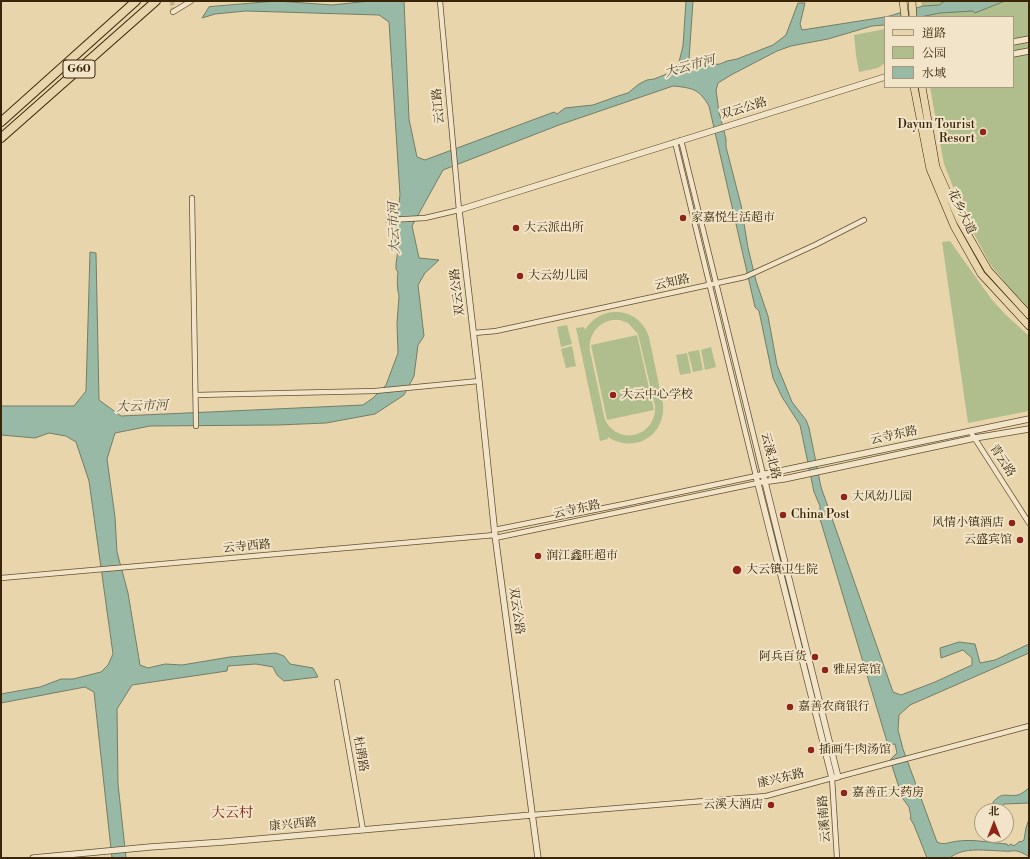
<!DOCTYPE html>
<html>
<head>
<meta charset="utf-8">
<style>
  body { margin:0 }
  #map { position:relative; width:1030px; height:859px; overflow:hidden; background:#e9d5ab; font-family:"Libre Bodoni","Noto Serif SC",serif }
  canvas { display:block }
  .frame { position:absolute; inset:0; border:2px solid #392407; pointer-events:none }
  .legend { position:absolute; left:884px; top:16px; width:130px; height:72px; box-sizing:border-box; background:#f1e4c8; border:1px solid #a7977b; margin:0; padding:5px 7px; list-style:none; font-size:12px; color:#392407 }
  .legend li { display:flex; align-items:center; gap:8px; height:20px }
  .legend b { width:20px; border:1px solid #a7977b }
  .north { position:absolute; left:974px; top:803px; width:40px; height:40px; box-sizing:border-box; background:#f1e4c8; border:1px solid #a7977b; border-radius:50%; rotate:0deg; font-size:11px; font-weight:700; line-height:16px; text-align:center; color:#392407 }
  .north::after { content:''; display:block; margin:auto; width:14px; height:18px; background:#8f2418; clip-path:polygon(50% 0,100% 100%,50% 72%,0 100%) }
</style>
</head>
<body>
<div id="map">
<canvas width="1030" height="859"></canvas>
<div class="frame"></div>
<ul class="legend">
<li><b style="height:5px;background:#e9d5ab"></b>道路</li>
<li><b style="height:11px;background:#b0be8e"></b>公园</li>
<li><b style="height:11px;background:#98b9a6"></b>水域</li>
</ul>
<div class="north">北</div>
</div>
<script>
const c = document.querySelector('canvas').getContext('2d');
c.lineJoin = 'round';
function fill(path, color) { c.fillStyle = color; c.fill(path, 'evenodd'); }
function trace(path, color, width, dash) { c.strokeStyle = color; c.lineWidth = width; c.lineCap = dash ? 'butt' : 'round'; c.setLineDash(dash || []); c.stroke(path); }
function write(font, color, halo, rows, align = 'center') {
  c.font = font + ' "Libre Bodoni","Noto Serif SC",serif'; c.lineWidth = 4; c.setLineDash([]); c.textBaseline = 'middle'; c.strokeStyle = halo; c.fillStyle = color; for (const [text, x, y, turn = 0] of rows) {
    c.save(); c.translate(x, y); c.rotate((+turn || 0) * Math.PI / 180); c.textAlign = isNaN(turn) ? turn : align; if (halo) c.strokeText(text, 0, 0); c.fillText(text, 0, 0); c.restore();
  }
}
const green = new Path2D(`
  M921 1H1029V311L990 264 965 217 944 164 930 87H1013V17H923Z
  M885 29V63L878 68 859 72 856 55 854 35Z
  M950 241 992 300 1006 315 1029 336V411L968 423 942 242Z
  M616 312C632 312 644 322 649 337L663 404C666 436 634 454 608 437V439L600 441 576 328 584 327 585 330C592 319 602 312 616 312ZM612 320H620L628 323 638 334 655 406C657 436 619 447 605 420L590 351C588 336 597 323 612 320Z
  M567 325 572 344 561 347 557 327Z
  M637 335 654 410 607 420 591 345Z
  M572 346 576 366 566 368 561 349Z
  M711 347 716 367 705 370 701 350Z
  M699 350 703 370 693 372 688 352Z
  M687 353 691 373 680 375 676 355Z`);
const water = new Path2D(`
  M277 1 332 5 370 1H404L409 119 417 157 425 160 554 112 557 114 565 108 593 105 618 96 628 93 639 84 647 80 654 79 677 70 683 46 686 1H693L689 59 692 64 707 65 720 64 727 61 737 59 773 45 786 35 798 3H805L800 24 802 30 885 17V25L872 26 828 39 791 46 777 51 731 75 718 83 716 90 719 112 726 139V147L741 205 748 248 756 281 768 316 777 365 792 402 806 420 809 428 821 487 893 692 901 695 935 682 972 665V658L963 650 941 658 940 648 959 642 975 644 980 663 995 660 1029 644V653L910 705 899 715 898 730 903 749 937 842C944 846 952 841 959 841 975 839 991 843 1007 844L1008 846 1011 844 1014 846 1020 841 1021 842 1024 840 1026 828 1029 819V858L1028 856C1025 854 1021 852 1017 851 1013 850 1009 852 1004 851 988 851 963 846 950 858H927L914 825 910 818 911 817 909 807 903 799 890 760 897 753 895 744 888 745 820 519V506L814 492 800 425 782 397 773 378 759 311 755 307 709 106C699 89 693 88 673 86L559 125 443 170 412 226 419 258 439 260 425 273 418 285 424 336 418 345 414 376 404 395 375 414 326 423 278 425 150 426 115 433 107 459 115 517 117 552 128 593 140 665 148 668 165 664 182 665 230 657 276 653 284 656 290 664 313 668 318 677 284 681 277 675 273 667 256 664 228 666 227 671 132 685 117 709 118 784 126 858H112L94 692 85 687 1 703V694L40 687 61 679H73L101 672 108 665 113 654 89 481 76 442 66 436 49 433 35 438 1 435V406H74L86 391 90 252 96 253 99 400 121 416 363 405 373 398 386 385 398 353 397 323 399 296C397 289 397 278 398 272L396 269V264L398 249 393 235 396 228 400 195 389 22 379 15 246 11 215 14 202 18 209 7Z
  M945 1H1005L975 13 973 11 940 13 920 17H886L923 6 939 5Z
  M1029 788V803L1004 804 999 809 993 804V802C1003 791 1006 797 1018 795 1022 794 1026 790 1029 788Z`);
const minorTunnel = new Path2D(`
  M172 1 173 12`);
const minor = new Path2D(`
  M173 12 191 1
  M681 140 763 474
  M192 198 196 426
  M388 220 425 218 459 210 440 1
  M474 333 496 331 745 277 815 245 864 220
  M196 395 375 391 479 381
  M970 431 1029 523
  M494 530 624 504 756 476 675 142
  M495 538 758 483
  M1 578 495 535
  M337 682 363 830
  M838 777 1029 726
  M532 815 766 796 832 778 837 858`);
const tertiary = new Path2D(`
  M1013 42 1029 39
  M1013 54 1029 51
  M763 474 838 777 832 778 756 476 1029 419
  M762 482 784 479 975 438 1029 429
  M33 858 150 847 224 842 532 815
  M538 858 495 535 479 381 459 210 885 77`);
const primary = new Path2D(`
  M903 1 905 17
  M912 1 913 17
  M914 87 930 169 954 226 981 274 1029 326
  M922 87 936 167 960 221 988 270 1029 315`);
const motorway = new Path2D(`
  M1 122 136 1
  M1 138 156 1`);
const markers = [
  [983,132,4,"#8f2418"],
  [683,218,4,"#8f2418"],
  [516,228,4,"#8f2418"],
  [520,276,4,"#8f2418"],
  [613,395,4,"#8f2418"],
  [844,497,4,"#8f2418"],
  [783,515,4,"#8f2418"],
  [1012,523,4,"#8f2418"],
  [1020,540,4,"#8f2418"],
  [538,556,4,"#8f2418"],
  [737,570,5,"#8f2418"],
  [815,657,4,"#8f2418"],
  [825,670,4,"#8f2418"],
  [790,707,4,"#8f2418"],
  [811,750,4,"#8f2418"],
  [844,793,4,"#8f2418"],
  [771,805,4,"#8f2418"]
];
const shields = [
  [79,69,32]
];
const shieldNames = [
  ["G60",79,69]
];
const streetNames = [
  ["云江路",439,106,-95],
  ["双云公路",744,109,-17],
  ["花乡大道",961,212,64],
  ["云知路",672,283,-12],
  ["双云公路",458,292,-97],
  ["云寺东路",894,436,-12],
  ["云溪北路",770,456,76],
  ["青云路",1002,461,57],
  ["云寺东路",577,510,-12],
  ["云寺西路",247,547,-5],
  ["双云公路",516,611,82],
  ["杜鹃路",360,754,80],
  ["康兴东路",781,779,-13],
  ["云溪南路",825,819,-94],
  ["康兴西路",293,825,-5]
];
const poiNames = [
  ["Dayun Tourist",975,125,"right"],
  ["Resort",975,139,"right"],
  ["家嘉悦生活超市",691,218],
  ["大云派出所",524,228],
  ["大云幼儿园",528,276],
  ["大云中心学校",621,395],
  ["大风幼儿园",852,497],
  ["China Post",791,515],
  ["风情小镇酒店",1004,523,"right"],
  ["云盛宾馆",1012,540,"right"],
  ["润江鑫旺超市",546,556],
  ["大云镇卫生院",746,570],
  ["阿兵百货",807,657,"right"],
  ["雅居宾馆",833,670],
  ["嘉善农商银行",798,707],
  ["插画牛肉汤馆",819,750],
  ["嘉善正大药房",852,793],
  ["云溪大酒店",763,805,"right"]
];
const waterNames = [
  ["大云市河",690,67,-15],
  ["大云市河",395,228,-92],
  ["大云市河",142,407,-2]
];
const quarterNames = [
  ["大云村",232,814]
];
fill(green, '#b0be8e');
fill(water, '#98b9a6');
trace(water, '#727d66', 1);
trace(minorTunnel, '#c6b28a', 4.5, [4.5, 2]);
trace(minor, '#655030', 6);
trace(tertiary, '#655030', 7);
trace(primary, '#392407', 8);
trace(motorway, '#392407', 10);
trace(minor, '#f1e4c8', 4.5);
trace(tertiary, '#f1e4c8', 5.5);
trace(primary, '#e9d5ab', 7);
trace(motorway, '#e9d5ab', 8);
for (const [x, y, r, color] of markers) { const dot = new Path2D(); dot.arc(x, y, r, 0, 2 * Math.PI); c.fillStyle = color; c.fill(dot); trace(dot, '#f1e4c8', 1.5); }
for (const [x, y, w] of shields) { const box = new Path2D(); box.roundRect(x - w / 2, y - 9, w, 18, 3); c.fillStyle = '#f1e4c8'; c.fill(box); trace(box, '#392407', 1); }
write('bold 11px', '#392407', null, shieldNames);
write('12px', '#392407', '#f1e4c8', streetNames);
write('12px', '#392407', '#f1e4c8', poiNames, 'left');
write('italic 13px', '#51492f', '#f1e4c8', waterNames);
write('14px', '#7a1f14', '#f1e4c8', quarterNames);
</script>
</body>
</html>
